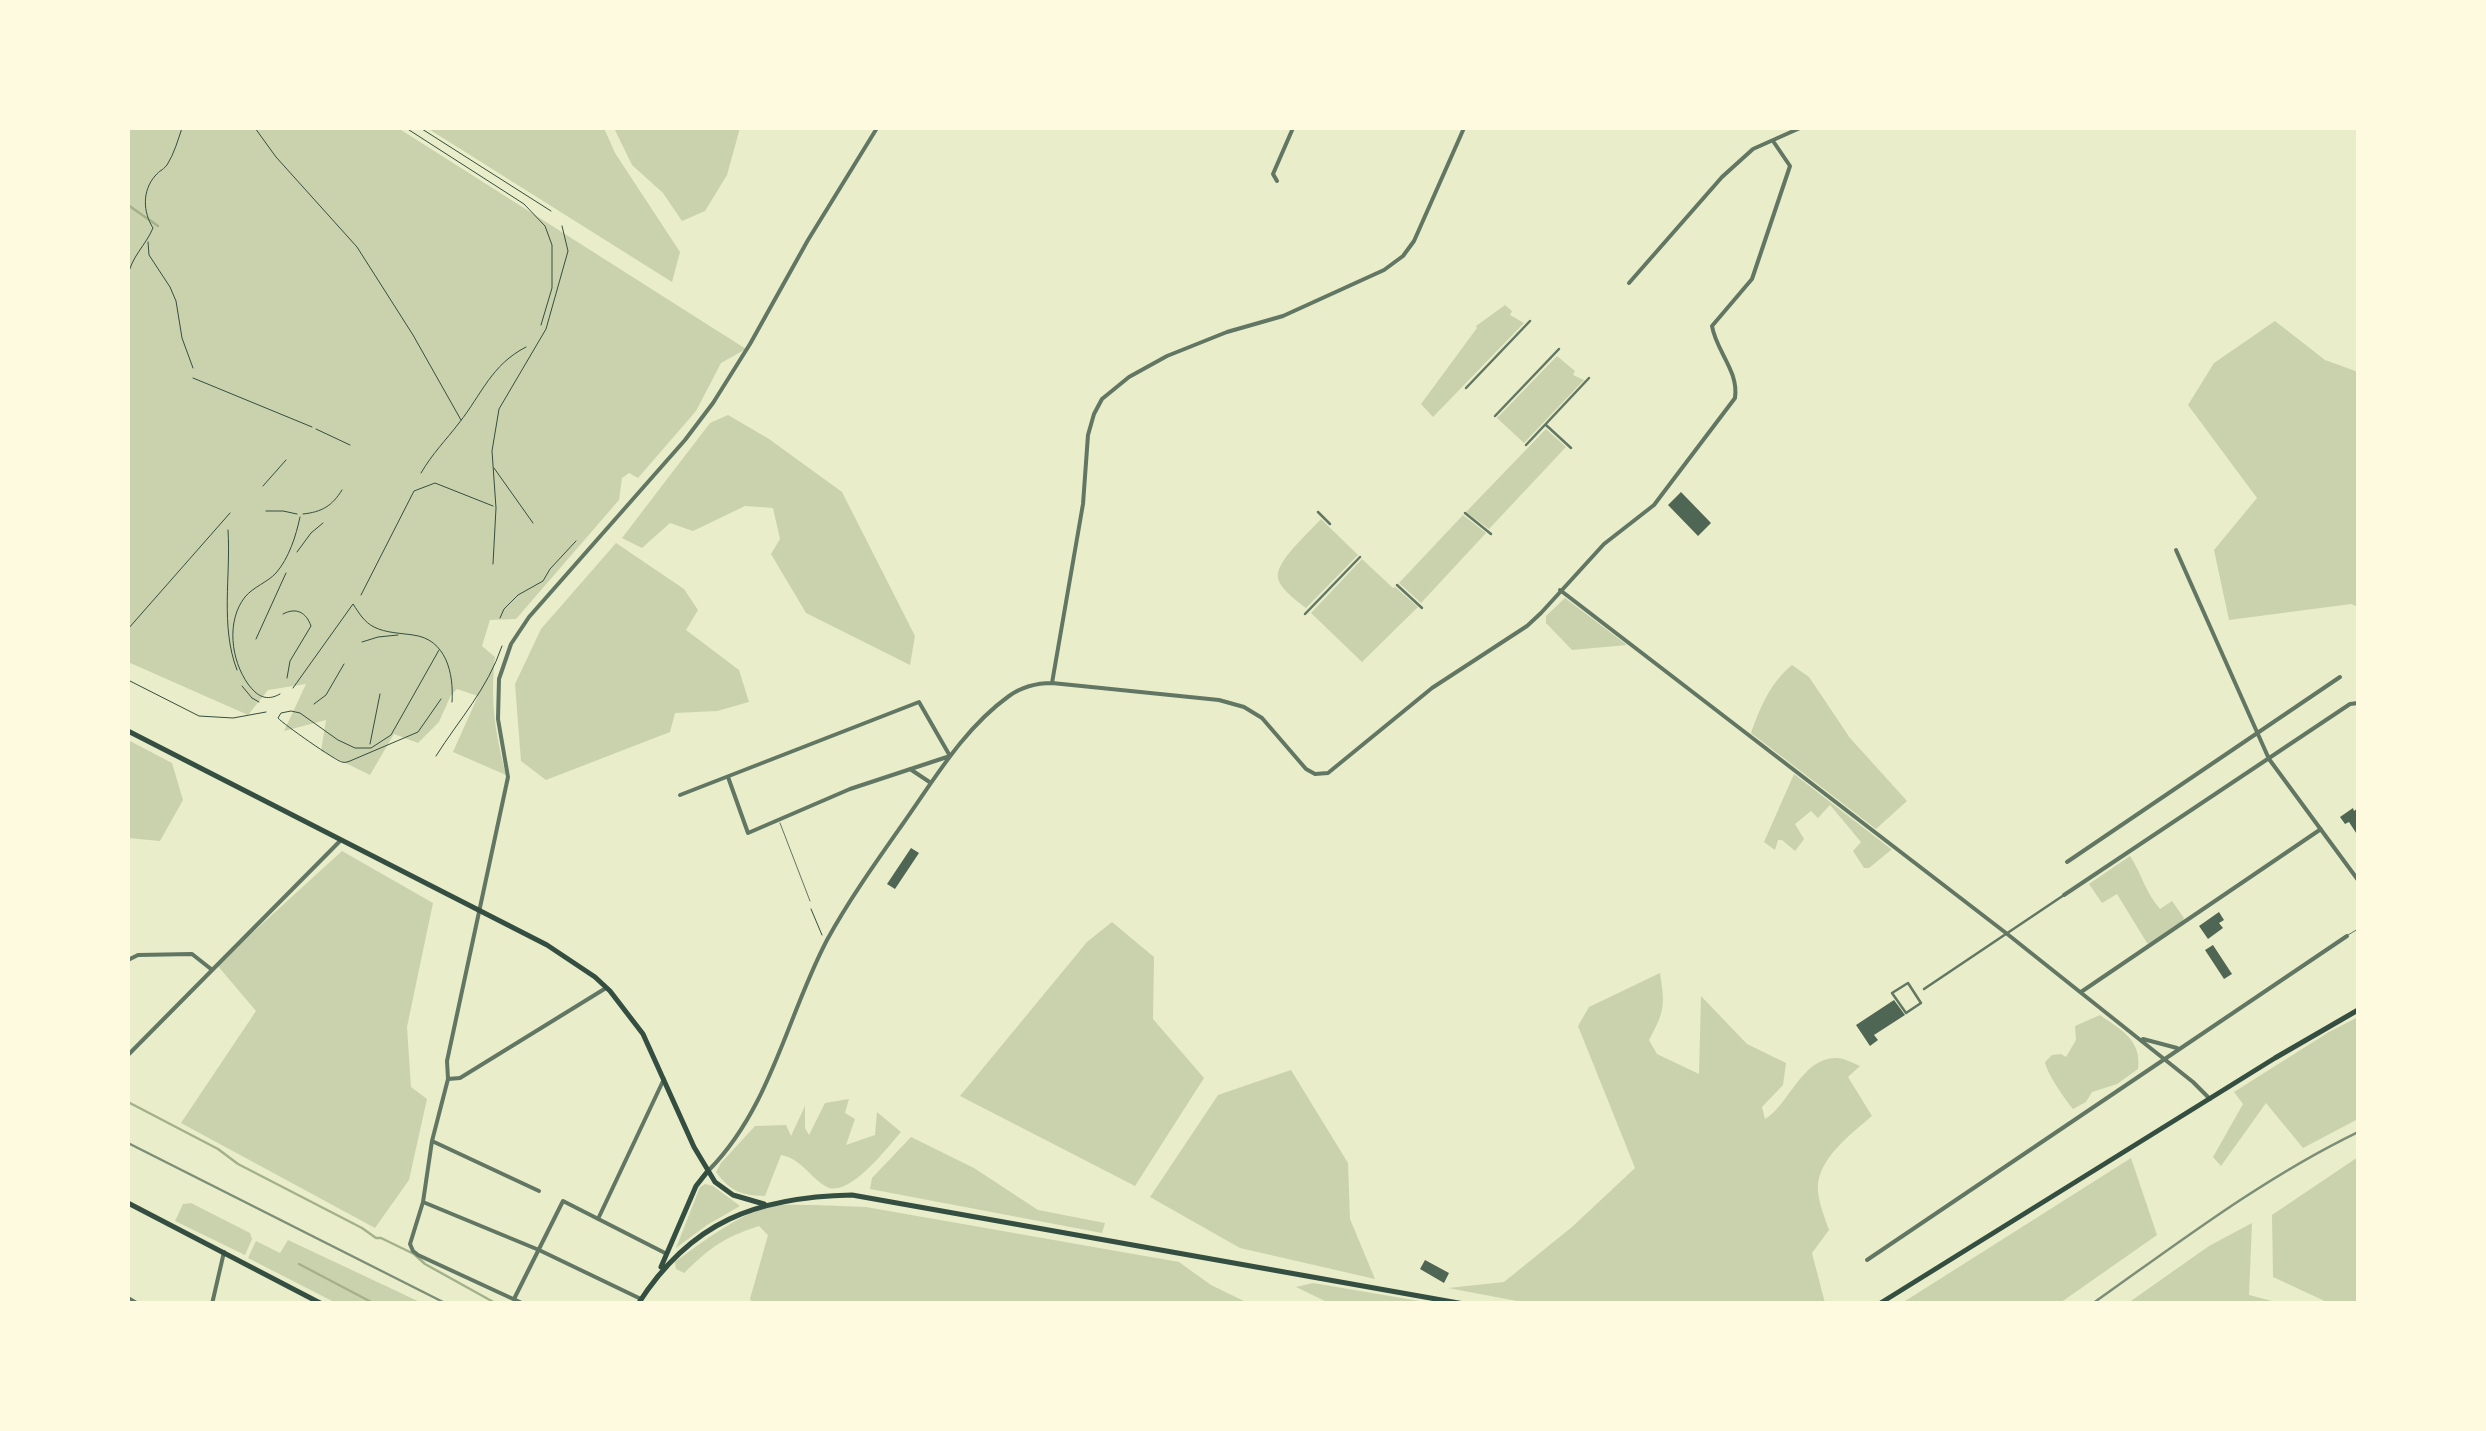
<!DOCTYPE html>
<html>
<head>
<meta charset="utf-8">
<style>
  body { margin:0 }
  #map { position:relative; width:2486px; height:1431px; overflow:hidden; background:#e9edc9; font-family:"Source Serif 4",serif }
  canvas { display:block }
  .frame { position:absolute; inset:0; border:130px solid #fefae0; pointer-events:none }
</style>
</head>
<body>
<div id="map">
<canvas width="2486" height="1431"></canvas>
<div class="frame"></div>
</div>
<script>
const c = document.querySelector('canvas').getContext('2d');
c.lineJoin = 'round';
function fill(path, color) { c.fillStyle = color; c.fill(path, 'evenodd'); }
function trace(path, color, width, dash) { c.strokeStyle = color; c.lineWidth = width; c.lineCap = dash ? 'butt' : 'round'; c.setLineDash(dash || []); c.stroke(path); }
const green = new Path2D(`
  M128 128H398L746 349 721 363 696 411 638 478 629 473 622 478 619 500 516 619 490 620 482 646 495 657C490 702 495 731 506 775L453 752 478 696 457 689 451 695 439 722 418 743 394 734 370 775 321 751 326 720 284 731 306 684 268 690 248 715 128 662Z
  M427 128H604L615 153 680 252 672 282Z
  M614 128H740L727 175 705 211 682 221 663 193 632 165Z
  M1505 305 1512 311 1510 315 1524 323 1433 417 1421 404 1477 328 1476 326Z
  M2275 321 2325 360 2358 372V607L2351 604 2229 620 2214 550 2257 498 2188 405 2214 363Z
  M1557 356 1575 371 1573 375 1584 380 1524 443 1497 418Z
  M728 415 769 439 842 492 915 636 910 665 806 613 771 554 780 539 773 508 745 506 693 531 670 523 642 548 622 538 710 423Z
  M1546 429 1566 447 1489 529 1466 512Z
  M1463 515 1486 533 1421 603 1399 583Z
  M1321 519 1358 555 1306 608C1297 601 1280 589 1278 578 1275 561 1310 532 1321 519Z
  M616 543 684 589 698 610 686 630 739 670 749 702 717 711 675 713 670 732 546 780 521 761 515 684 541 629Z
  M1362 559 1393 588 1395 587 1418 607 1362 662 1311 613Z
  M1565 598 1627 645 1572 650 1546 623V616Z
  M1792 665 1809 677 1850 738 1907 801 1876 829 1751 733C1760 708 1770 683 1792 665Z
  M128 740 172 763 183 800 160 841 128 838Z
  M1794 774 1891 849V850L1869 868H1864L1853 851 1861 842 1830 805 1818 818 1811 811 1795 824 1804 839 1795 851 1782 840H1778L1775 850 1764 842Z
  M342 851 433 903 407 1027 411 1087 427 1099 409 1180 375 1228 181 1123 256 1011 217 965Z
  M2130 856C2142 874 2145 892 2160 909L2172 901 2184 918 2182 922 2150 944 2147 943 2117 894 2102 903 2089 884Z
  M1112 922 1154 957 1153 1019 1204 1078 1135 1186 960 1096 1087 942Z
  M1660 973C1665 1005 1665 1011 1649 1040L1657 1054 1699 1074 1701 996 1747 1044 1786 1063 1783 1085 1762 1107 1765 1119C1789 1105 1802 1057 1837 1058 1844 1058 1853 1063 1860 1066L1848 1077 1872 1116C1851 1134 1815 1161 1818 1191 1819 1204 1825 1218 1829 1230L1812 1253 1825 1303 1533 1304 1448 1288 1504 1282 1572 1227 1635 1168 1578 1026 1589 1007Z
  M2100 1015C2121 1030 2142 1040 2138 1069L2117 1084 2092 1092 2086 1102 2073 1109C2066 1101 2046 1072 2045 1062L2052 1055 2061 1054 2066 1057 2076 1040 2075 1026Z
  M2358 1017V1119L2303 1148 2266 1103 2221 1166 2213 1157 2243 1104 2234 1092 2329 1032Z
  M1291 1070 1348 1163 1350 1219 1375 1279 1240 1248 1150 1197 1218 1095Z
  M849 1099 845 1113 855 1119 846 1145 875 1135 877 1112 901 1132C888 1147 849 1198 827 1187 809 1177 802 1159 781 1155L765 1196C741 1195 731 1192 716 1172L721 1163 755 1126 786 1125 791 1136 805 1106V1128L809 1135 825 1103Z
  M911 1137 974 1168 1038 1210 1105 1223 1102 1233 870 1189 872 1178Z
  M2358 1157V1303H2329L2273 1277 2272 1215Z
  M2131 1158 2157 1235 2060 1303H1902Z
  M705 1184 713 1186 740 1206 707 1225 676 1248 700 1187Z
  M191 1203 250 1233 252 1239 245 1255 175 1221 183 1204Z
  M814 1205 866 1207 1179 1262 1211 1285 1248 1303H753L750 1299 768 1235 759 1226C723 1238 712 1246 684 1273L676 1269 675 1262C701 1243 741 1212 773 1206 786 1204 801 1205 814 1205Z
  M2252 1223 2249 1295 2272 1301 2273 1303H2128L2209 1246Z
  M288 1240 422 1303H336L248 1258 256 1241 280 1253Z
  M1313 1283 1431 1303H1329L1296 1287Z`);
const stream = new Path2D(`
  M128 205 158 226
  M128 1102 218 1149 238 1164 362 1228 376 1238H381L414 1254 425 1264 497 1304
  M299 1264 375 1304`);
const building = new Path2D(`
  M1681 492 1711 523 1698 536 1668 505Z
  M2353 808 2354 811 2358 808V836L2349 822 2345 824 2340 817Z
  M911 848 919 853 895 889 887 884Z
  M2219 912 2224 920 2219 923 2223 928 2208 939 2199 926Z
  M2213 945 2232 974 2224 979 2205 950Z
  M1894 1000 1905 1015 1874 1035 1878 1040 1870 1046 1856 1025Z
  M1425 1260 1449 1273 1444 1283 1420 1269Z`);
const path = new Path2D(`
  M255 128 276 157 357 247 413 335 461 420
  M406 128 524 204 545 226 552 245V288L541 325
  M422 129 551 211
  M148 242 149 255 170 287 176 301 182 338 193 368
  M128 276C131 257 146 245 153 228 143 212 142 191 155 176 161 169 161 172 167 165 174 154 178 140 182 128
  M128 284V294
  M193 378 312 427
  M316 429 350 445
  M494 468 533 523
  M421 473C432 454 446 440 459 423 482 394 491 365 526 347
  M263 486 286 460
  M266 511H283L297 514
  M303 514C322 512 332 506 342 490
  M228 530C231 576 220 626 237 670
  M297 552 311 533 323 523
  M493 564 496 508 492 451 499 409 546 329 568 251 562 226
  M361 595 414 491 435 483 493 506
  M283 614C296 607 306 612 311 626L290 661 287 678
  M500 618 504 609 518 595 543 581 550 569 576 541
  M128 629 230 513
  M256 639 286 573
  M362 642 378 637 398 635
  M439 650 391 735 371 748H355L338 740 300 713 291 711 281 713 278 718C283 724 336 761 342 762 345 763 347 762 350 761L418 732 441 699
  M128 680 199 716 233 718 266 712
  M242 686 252 698 259 702
  M293 688 353 604C359 613 364 622 374 627 386 633 400 633 413 635 446 639 454 673 452 702
  M280 694C266 702 257 696 248 684 231 660 226 621 245 597 253 587 268 582 276 573 289 558 296 536 300 517
  M314 704 326 695 344 664
  M370 744 380 694
  M436 756C460 718 487 690 502 646
  M811 909 822 935`);
const service = new Path2D(`
  M780 823 810 901
  M2348 935 2358 929`);
const pedestrian = new Path2D(`
  M1466 388 1530 321
  M1495 416 1559 349
  M1546 425 1571 448
  M1526 445 1589 378
  M1318 512 1330 524
  M1465 513 1491 534
  M1397 585 1422 608
  M1305 614 1360 557
  M1908 983 1921 1003 1906 1013 1892 993Z
  M1924 989 2064 895`);
const minor = new Path2D(`
  M1277 181 1273 174 1293 128
  M1629 283 1722 177 1753 149 1800 128
  M2176 550 2269 759 2358 880
  M1560 590 2006 933 2193 1082 2210 1099
  M1052 683 1083 504 1088 435 1094 414 1102 399 1129 377 1167 356 1227 332 1283 316 1384 270 1403 256 1414 241 1464 128
  M910 769 931 783
  M728 777 748 833 850 789 950 756
  M680 795 919 702 950 756
  M2067 862 2340 677
  M2064 895 2350 704 2358 703
  M128 960 138 955 192 954 211 969
  M2081 992 2321 829
  M2143 1039 2177 1048
  M128 1055 340 841
  M448 1079 460 1078 606 988
  M432 1141 539 1191
  M709 1170C771 1107 787 1016 827 940 849 900 876 862 902 825 934 780 963 729 1009 696 1023 686 1036 683 1052 683L1219 700 1244 707 1262 718 1306 769 1315 774 1328 773 1432 688 1527 626 1541 613 1604 544 1654 505 1735 398C1739 371 1716 351 1712 326L1752 279 1790 166 1773 141
  M423 1202 539 1250 641 1299
  M598 1219 664 1079
  M1867 1260 2347 936
  M128 1298 138 1304
  M514 1299 563 1201 665 1253
  M212 1304 224 1252
  M524 1304 418 1255 413 1251 410 1244 423 1202 432 1141 448 1079 447 1061 508 777 498 719 499 679 511 644 529 617 685 440 713 403 750 344 808 240 877 128`);
const primary = new Path2D(`
  M128 731 547 945 595 977 610 991 643 1034 694 1147 715 1182 733 1195 764 1204
  M128 1203 322 1304
  M661 1267 696 1186 707 1172
  M638 1304C691 1221 757 1197 852 1195L1464 1304
  M1879 1304 2275 1058 2358 1010`);
const rail = new Path2D(`
  M128 1143 447 1304
  M2092 1304C2178 1243 2263 1178 2358 1132`);
fill(green, '#cad2ad');
trace(stream, '#a3b18a', 2.5);
fill(building, '#4f6655');
trace(path, '#344e41', 1);
trace(service, '#617663', 1);
trace(pedestrian, '#617663', 2.5);
trace(minor, '#617663', 4);
trace(primary, '#344e41', 5);
trace(rail, '#7c8e77', 2.5);
</script>
</body>
</html>
